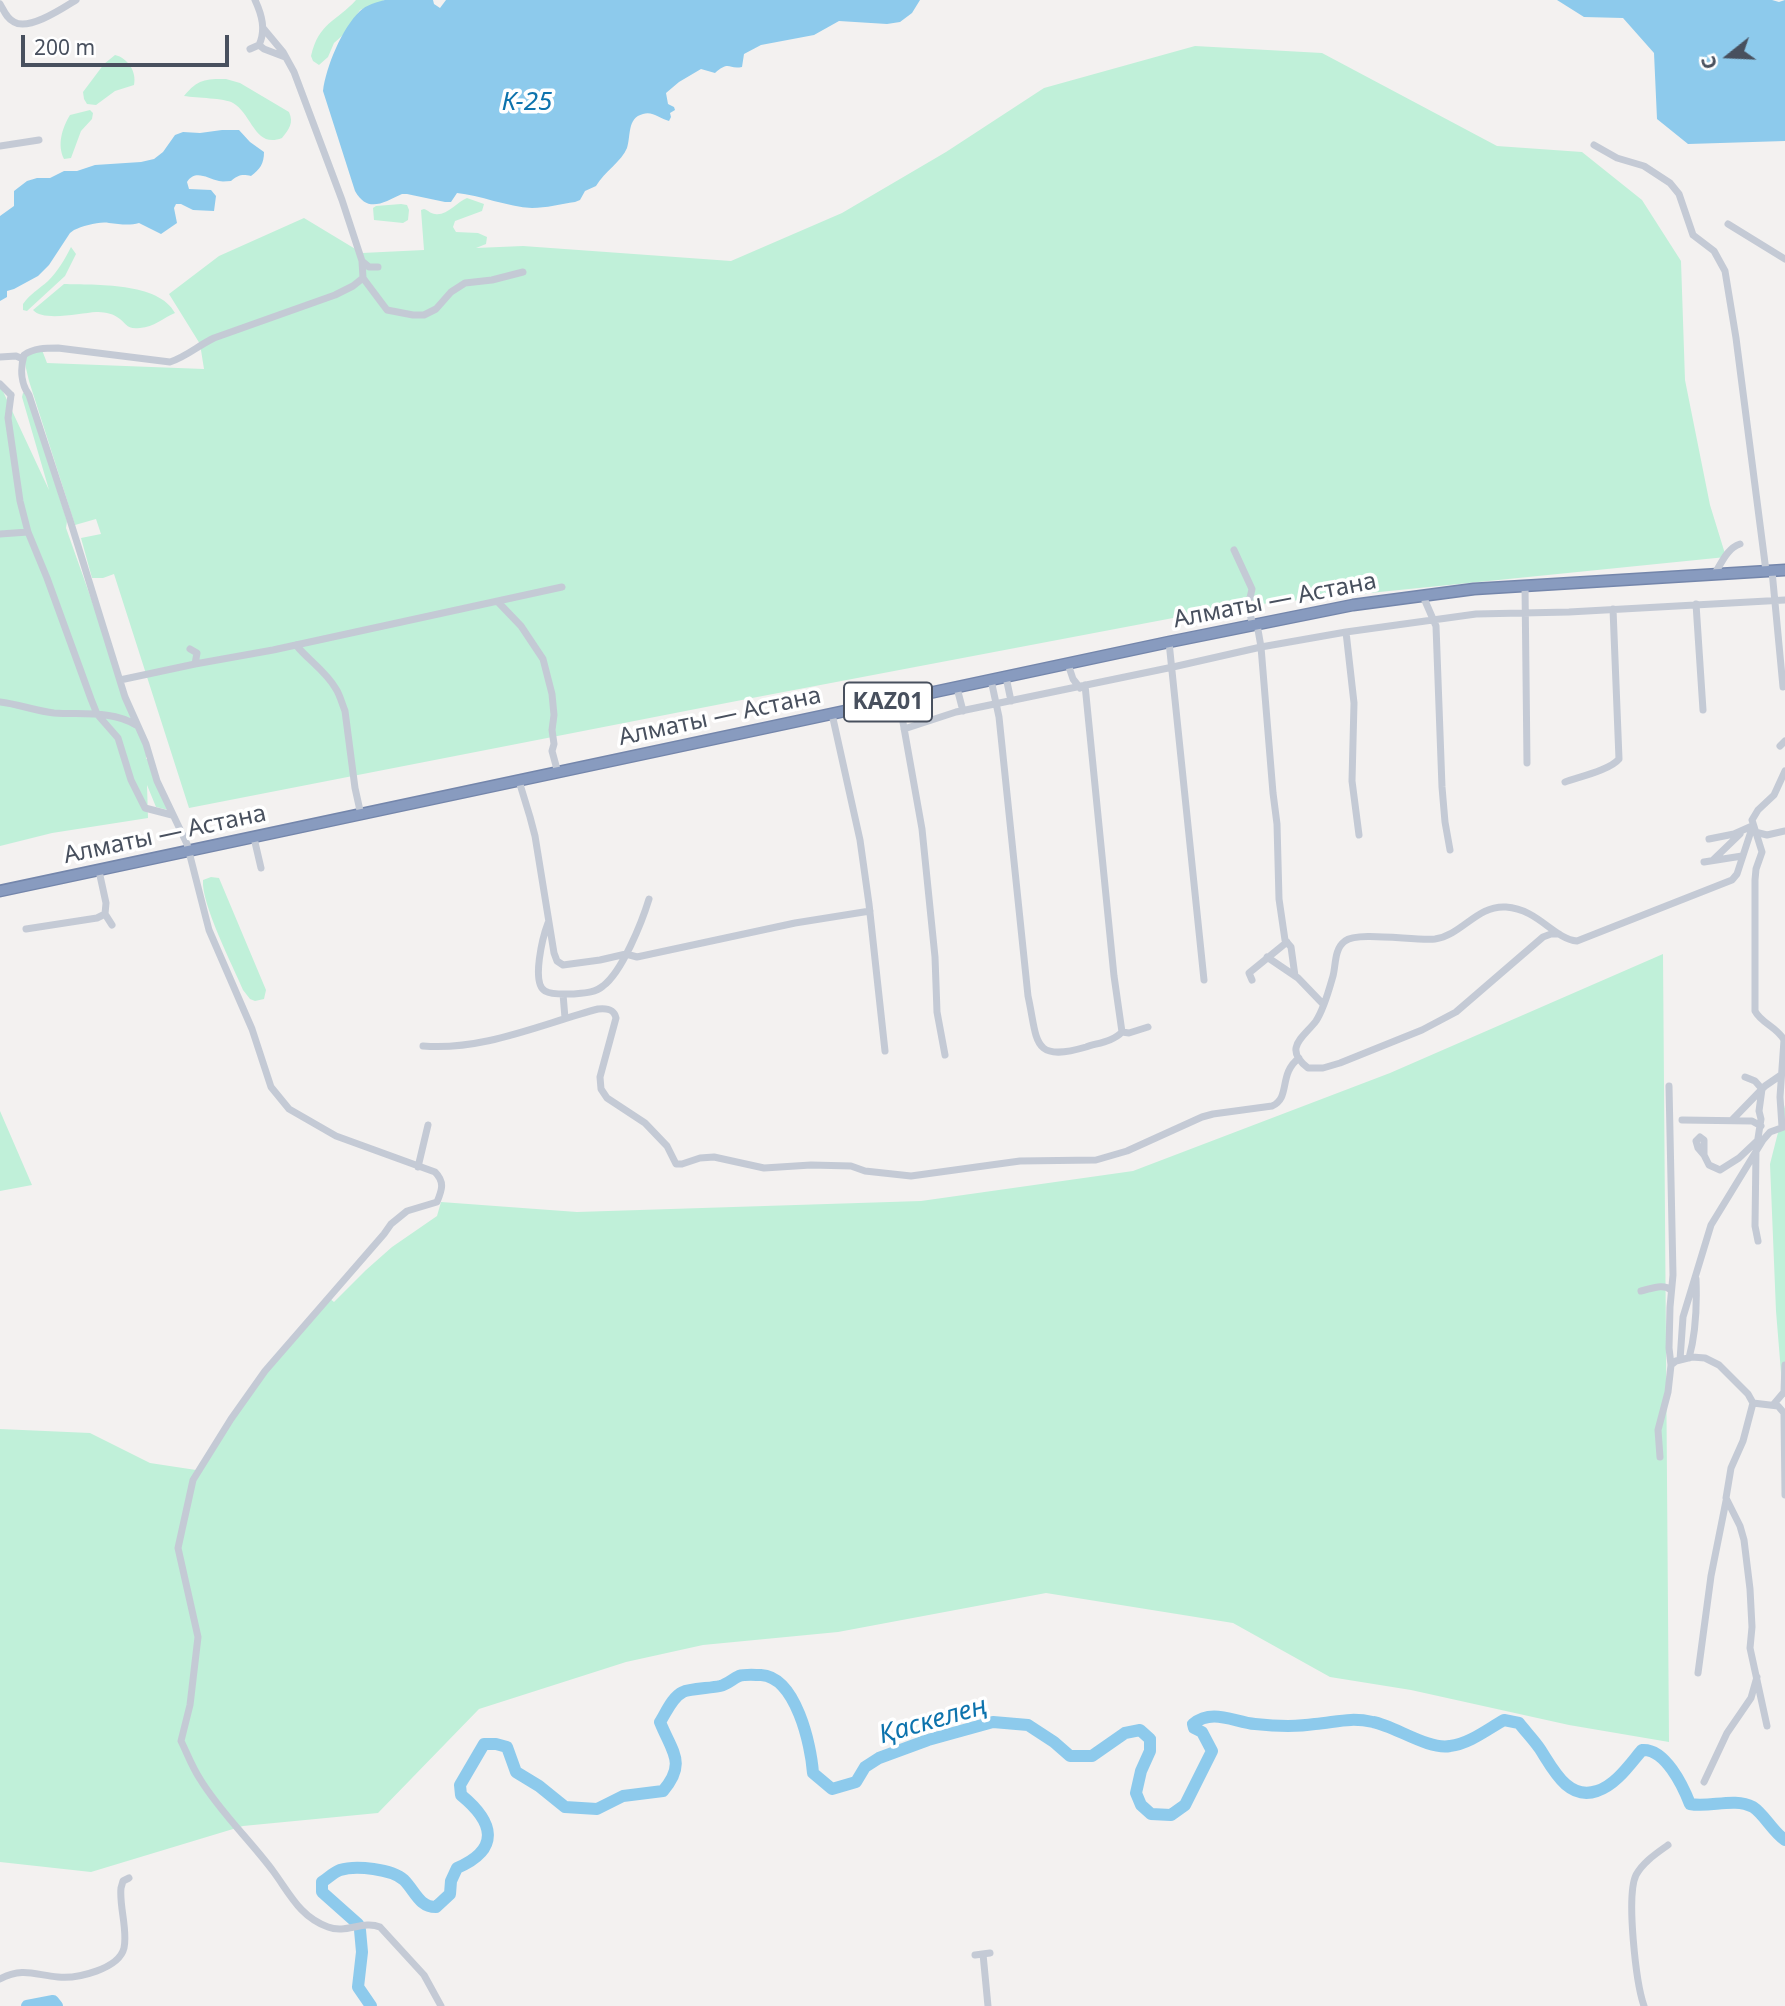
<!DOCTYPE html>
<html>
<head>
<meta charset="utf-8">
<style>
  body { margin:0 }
  #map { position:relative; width:1785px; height:2006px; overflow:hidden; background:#f3f1f0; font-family:"Noto Sans",sans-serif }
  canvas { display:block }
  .north { position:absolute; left:1694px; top:21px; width:70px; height:70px; -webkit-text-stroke:5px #fff; paint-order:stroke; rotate:252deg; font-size:19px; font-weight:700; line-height:28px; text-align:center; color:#48505e }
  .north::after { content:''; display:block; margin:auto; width:24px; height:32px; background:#48505e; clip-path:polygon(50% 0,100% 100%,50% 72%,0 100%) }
  .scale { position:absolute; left:21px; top:35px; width:208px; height:32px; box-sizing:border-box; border:4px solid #48505e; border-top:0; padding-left:9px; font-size:21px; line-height:24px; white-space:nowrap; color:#48505e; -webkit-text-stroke:5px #fff; paint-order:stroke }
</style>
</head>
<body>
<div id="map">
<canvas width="1785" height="2006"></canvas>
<div class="north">С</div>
<div class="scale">200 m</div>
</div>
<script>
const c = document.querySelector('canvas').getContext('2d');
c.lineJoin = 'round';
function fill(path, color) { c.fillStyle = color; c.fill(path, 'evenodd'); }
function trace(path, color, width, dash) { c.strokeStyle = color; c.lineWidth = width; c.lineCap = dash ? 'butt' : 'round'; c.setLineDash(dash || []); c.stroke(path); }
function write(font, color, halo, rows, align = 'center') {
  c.font = font + ' "Noto Sans",sans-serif'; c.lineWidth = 7; c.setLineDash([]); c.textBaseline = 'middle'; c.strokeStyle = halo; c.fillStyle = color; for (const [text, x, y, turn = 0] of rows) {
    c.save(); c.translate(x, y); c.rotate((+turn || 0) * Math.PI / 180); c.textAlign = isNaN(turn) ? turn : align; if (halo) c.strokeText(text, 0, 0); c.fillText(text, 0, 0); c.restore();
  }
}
const green = new Path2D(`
  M356 0H385L360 10 343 35 334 43 328 57 319 65 313 61 311 56C319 22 336 22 356 0Z
  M1195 46 1322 53 1497 146 1582 152 1642 200 1681 261 1685 380 1710 505 1726 557 1231 607 752 698 189 808 114 574 103 578H92L81 538 101 534 96 519 75 525 29 381 25 364 27 355 42 350 47 363 204 369 200 344 169 294 219 256 304 218 362 253 424 250 421 210 424 209C428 210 431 214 435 214 447 216 457 202 467 198L484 204 482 211 455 221 453 227 456 232 478 233 487 237 486 244 476 248 523 246 731 261 842 213 946 152 1044 88Z
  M115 55C128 58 137 72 134 85L115 91 96 105 87 104 84 99 83 92 104 64Z
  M226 79 240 83 289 112C294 123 289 129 282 138 255 149 252 114 233 103 224 98 197 98 184 96 198 79 205 79 226 79Z
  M90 110 93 113 92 119 81 131 71 158 64 159C57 145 62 128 70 115Z
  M401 204 407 205 409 210 408 220 403 223 374 220 373 208 376 206Z
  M71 247 76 254 65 276 27 311 23 310V304C30 294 39 289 48 281 58 271 65 259 71 247Z
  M64 284C95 285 159 282 175 313 163 318 154 327 140 328 126 330 127 323 117 317 112 313 102 312 96 312 81 313 43 322 33 310Z
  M0 385 49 490 22 397 23 393 26 392 67 521 66 528 120 680 146 744V759H150L172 811 156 807 147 785 148 818 52 833 0 846Z
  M211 877 219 878 266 990 264 999 255 1001 250 999 243 990C233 966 201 904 203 880Z
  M1663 954 1669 1742 1569 1725 1411 1690 1330 1677 1233 1623 1046 1593 838 1632 703 1645 626 1662 479 1709 378 1813 243 1826 91 1872 0 1862V1429L90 1433 150 1463 196 1470 258 1380 328 1297 334 1302 366 1270 392 1247 437 1216 441 1202 577 1212 921 1201 1133 1171 1390 1073Z
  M1785 1105V1397H1783L1776 1311 1770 1164Z
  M0 1111 32 1185 0 1191Z`);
const water = new Path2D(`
  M385 0H433L434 4 440 8 446 0H920L912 13 900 22 887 24 839 21 814 35 761 45 744 54 742 67C728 70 730 60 715 73L701 69 679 82 666 93 668 104 674 107 675 110 670 113 671 117 669 121C660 119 653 111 643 114 627 118 631 136 627 148 622 161 604 172 596 186L585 191 580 200 575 202C561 204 546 208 532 208 508 207 479 195 457 193L451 202H445L407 194H402C384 202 368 214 355 191L323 91C326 67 342 28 360 11 366 5 377 2 385 0Z
  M1557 0H1772L1779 2 1785 0V141L1688 144 1657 119 1654 53 1623 18 1584 17Z
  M222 130H239L250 142 264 152C264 164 260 169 251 176 242 174 238 175 231 181 227 181 223 182 219 181 207 178 195 169 187 182L189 189 211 190 216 196 214 211 193 210 181 204H176L174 208 177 223 161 234 139 223C129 226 119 224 109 223 100 221 83 226 74 230L70 233 49 265 38 276 14 289 7 291V297L0 301V216L14 206V191L27 181 37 178H50L64 171H77L95 165 141 162 154 159 163 152 175 135 183 132 200 133Z`);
const river = new Path2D(`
  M358 1924 322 1892V1882C327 1879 334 1872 340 1870 356 1865 392 1869 404 1880 415 1891 419 1907 436 1907L450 1894 451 1881 457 1868C501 1849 494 1822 461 1795L460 1785 484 1744H496L507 1747 516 1772 539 1786 565 1807 597 1809 623 1796 663 1791C687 1763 672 1752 660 1722 666 1713 672 1697 683 1692 689 1689 711 1688 720 1686 728 1684 732 1679 739 1676 745 1674 755 1675 761 1675 796 1677 811 1745 813 1773L832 1789 856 1782 865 1767 879 1758 928 1740 993 1722 1028 1725 1054 1742 1070 1756H1092L1125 1733 1140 1730 1150 1739V1751L1141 1771 1136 1793 1141 1805 1151 1814 1171 1815 1185 1805 1212 1751 1202 1732 1194 1728 1193 1724C1212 1708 1234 1722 1255 1724 1274 1726 1296 1727 1315 1724 1337 1722 1350 1717 1373 1722 1395 1726 1428 1750 1450 1746 1469 1744 1488 1729 1504 1720L1519 1723C1526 1732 1534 1740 1540 1749 1553 1769 1568 1801 1597 1791 1616 1785 1630 1764 1642 1750 1665 1748 1683 1786 1690 1804 1710 1808 1734 1797 1753 1807 1764 1814 1773 1832 1785 1840
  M360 1930 362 1952 358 1987 371 2006
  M27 2006 53 2001 57 2006`);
const minor = new Path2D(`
  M0 4C4 11 7 19 14 22 29 31 63 8 76 0
  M263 28 283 52 294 72 342 200 362 261 363 278 387 310 413 315H424L436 309 451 292 465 283 492 280 523 272
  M259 45 264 49 285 57
  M250 49 259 45C266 30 262 15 255 0
  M1594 145 1617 158 1644 166 1670 183 1679 194 1693 235 1714 251 1725 271 1736 338 1766 571
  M0 146 39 140
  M1728 224 1785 259
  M363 262 369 267H378
  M363 278 353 286 335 295 214 338C199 345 186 357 170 362L58 348C45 348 34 348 24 355 20 369 21 384 29 395L70 520 125 697 146 744 157 781 187 844 209 930 252 1029 271 1087 289 1109 336 1136 435 1172C445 1182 442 1190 437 1202L407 1211 391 1224 384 1234 265 1371 231 1419 193 1480 178 1548 198 1637 190 1705 181 1741C187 1753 192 1767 200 1779 220 1812 250 1840 273 1871 290 1894 300 1917 328 1927 346 1934 363 1920 380 1927L424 1975 441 2006
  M0 357 16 356 23 359
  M0 384 11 395
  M11 395 8 418 20 501 28 532 47 578 91 699 97 714 118 738 131 780 145 808 172 815
  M0 534 28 532
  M1234 550 1252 589 1248 607 1253 625
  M1772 571 1783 687
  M1714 575C1721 564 1727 548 1740 544
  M1525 586 1527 763
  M1423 596 1436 626 1442 787 1445 822 1450 850
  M498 602 521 626 543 659 552 694 554 715 552 730 554 744 552 751 558 773
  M1696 604 1703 710
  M1257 624 1261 647 1273 793 1277 824 1279 899 1285 940 1291 947 1295 976
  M1346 632 1354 703 1352 781 1359 835
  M1169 642 1204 980
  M296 645C308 660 326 671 336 689 340 695 342 704 345 711L355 788 361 815
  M190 649 197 653 195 664
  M1068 664 1073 679 1080 688
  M1006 677 1011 701
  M120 680 195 664 273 650 562 587
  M991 680 999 717 1028 996C1038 1041 1031 1063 1086 1047 1098 1043 1114 1041 1122 1032L1114 976 1085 685
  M957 688 963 711
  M899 700 922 829 935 957 937 1012 945 1055
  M0 702C18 704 36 711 54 713 81 715 112 710 136 725
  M832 714 860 840 869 904 885 1051
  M904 729 956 712 1173 667 1261 647 1346 632 1476 614 1569 612 1785 600
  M1780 746 1785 741
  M519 781 530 817 535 836 554 953 557 961 563 965 600 960 626 954 637 957 795 923 870 911
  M1565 782C1579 777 1610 770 1619 759L1613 609
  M1755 832 1767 835 1785 831
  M254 838 261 868
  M1709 839 1734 834 1752 826
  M1713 860 1740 834
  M1704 862 1742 856
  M105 914 112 925
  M548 923C543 936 531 983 545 991 552 995 564 994 572 994 583 993 595 993 603 986 622 972 642 922 649 899
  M26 929 97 918 105 914 106 903 99 871
  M1559 934H1551L1543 937 1456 1012 1422 1030 1340 1063 1323 1068H1308C1282 1048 1304 1037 1316 1021 1324 1009 1329 990 1333 976 1336 965 1334 949 1345 941 1357 931 1415 941 1435 939 1462 935 1477 905 1506 907 1538 909 1554 939 1577 941L1732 880 1737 874 1753 825
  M1267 957 1298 978 1323 1004
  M1252 980 1249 973 1287 942
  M563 994 565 1018
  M1122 1032 1129 1033 1148 1027
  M423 1046C483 1051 541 1024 598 1009 607 1008 614 1009 616 1018L600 1077 601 1089 607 1098 645 1123 667 1146 676 1164H682L700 1158 714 1157 764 1168 811 1165 851 1166 865 1171 911 1176 1020 1161 1096 1160 1127 1151 1202 1117 1213 1114 1272 1106C1291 1098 1278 1074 1299 1058
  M1745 1077 1755 1081 1762 1089 1759 1111 1761 1119 1756 1151 1755 1226 1758 1241
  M1669 1086 1673 1275 1670 1307 1669 1348 1671 1365
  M1682 1120 1752 1121 1761 1126
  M1732 1120 1765 1086 1781 1075
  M1782 1127 1780 1097 1784 1040C1777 1027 1761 1023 1755 1011V880L1756 869 1762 852 1752 820 1758 810 1774 795 1785 771
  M1704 1155 1698 1148 1696 1141 1700 1137 1704 1140V1155L1709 1165 1720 1170 1739 1158 1757 1141
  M418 1167 428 1125
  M1641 1291C1651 1289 1663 1283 1671 1290
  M1689 1358C1696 1333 1697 1305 1696 1279
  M1680 1360 1683 1317 1711 1225 1763 1140 1770 1132 1784 1127
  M1753 1403 1778 1406 1784 1413 1785 1495
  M1773 1405 1784 1392 1785 1365
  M1660 1457 1658 1430 1668 1392 1671 1365 1676 1361 1692 1357 1705 1358 1719 1365 1748 1394 1753 1403 1743 1441 1731 1468 1726 1498 1740 1526 1744 1540 1750 1589 1752 1627 1750 1648 1767 1726
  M1698 1673 1711 1576 1726 1501
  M1704 1782 1727 1733 1751 1698 1757 1677
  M983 1954 988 2006
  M975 1955 990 1953
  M0 1979C23 1967 35 1975 58 1977 77 1979 119 1969 124 1948 128 1930 119 1906 121 1888L123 1881 129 1878
  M1644 2006C1636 1983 1626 1896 1636 1875 1643 1862 1657 1853 1668 1845`);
const highway = new Path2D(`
  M0 891 1169 642 1353 605 1474 589 1785 570`);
const shields = [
  [888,702,88]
];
const shieldNames = [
  ["KАZ01",888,702]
];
const streetNames = [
  ["Алматы — Астана",1275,601,-11],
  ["Алматы — Астана",720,717,-12],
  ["Алматы — Астана",165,835,-12]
];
const waterNames = [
  ["К-25",527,103],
  ["Қаскелең",933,1721,-16]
];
fill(green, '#c0f0d9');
fill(water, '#8dcaec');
trace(river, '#8dcaec', 12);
trace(highway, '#7486ab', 13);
trace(minor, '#c4cad5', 7);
trace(highway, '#889bbf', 10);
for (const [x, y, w] of shields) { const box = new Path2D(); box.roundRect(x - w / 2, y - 19.5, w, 39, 5); c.fillStyle = '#fff'; c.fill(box); trace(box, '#48505e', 2); }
write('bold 23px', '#48505e', null, shieldNames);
write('24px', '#48505e', '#fff', streetNames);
write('italic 26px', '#0d73ad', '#fff', waterNames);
</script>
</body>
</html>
